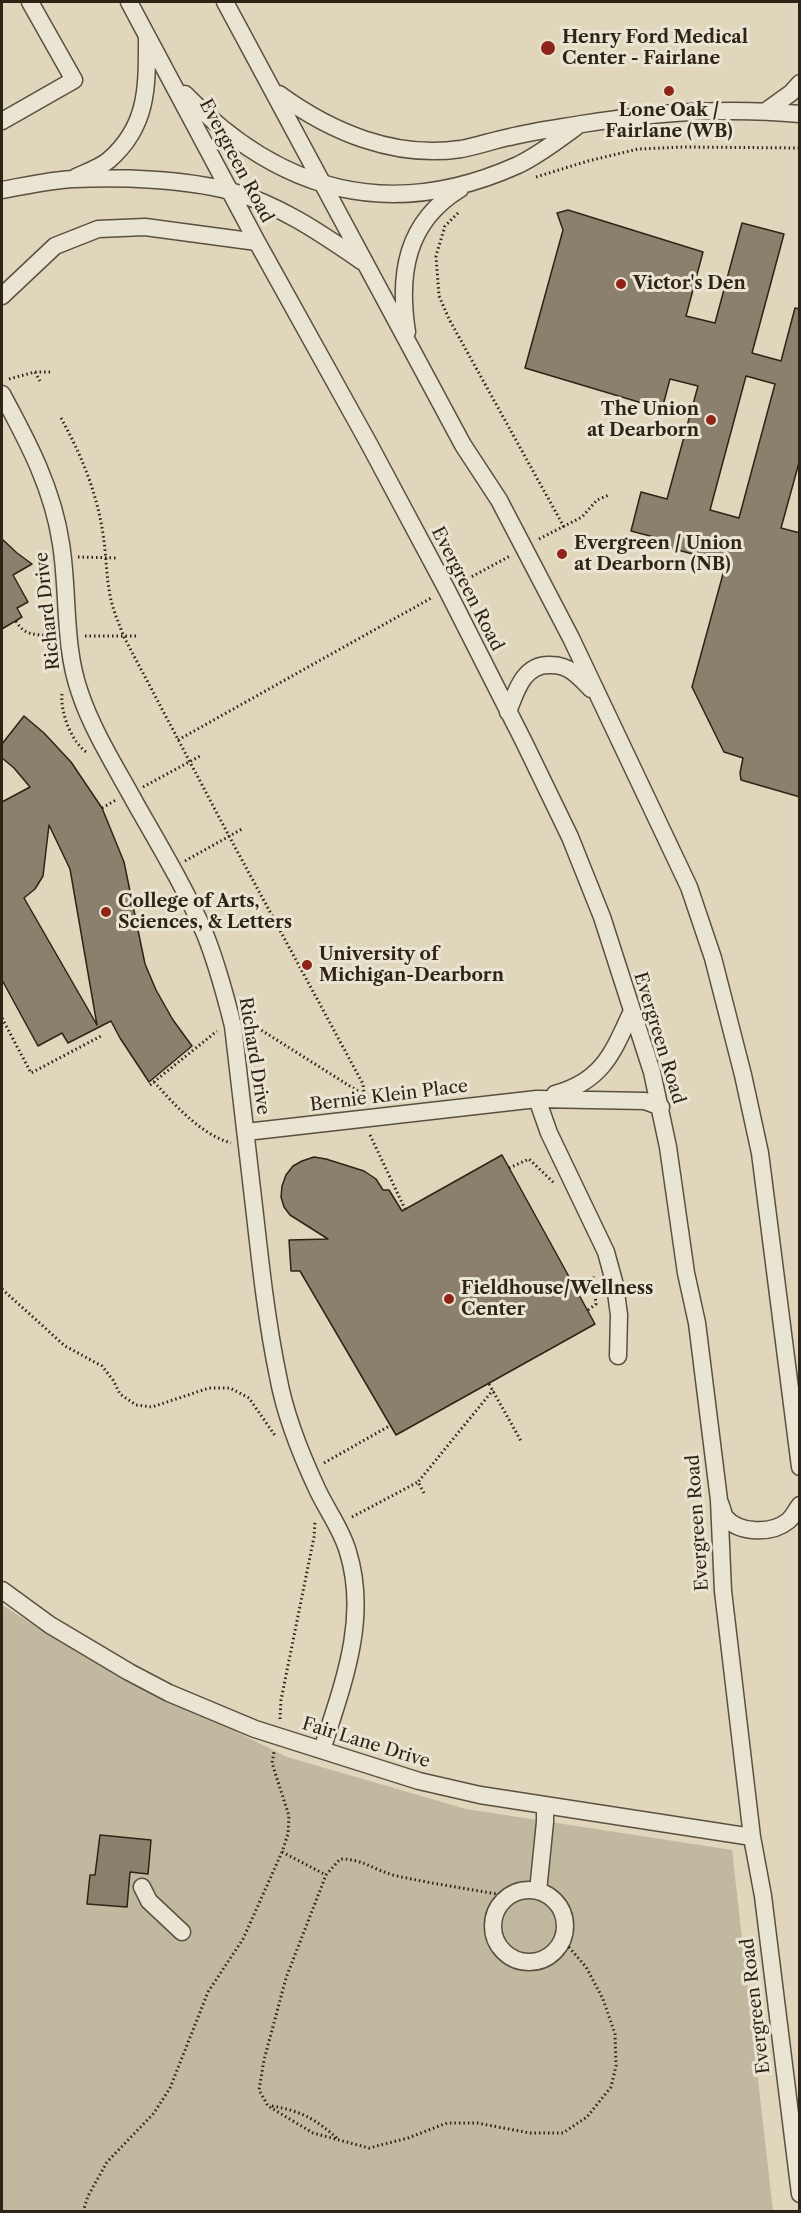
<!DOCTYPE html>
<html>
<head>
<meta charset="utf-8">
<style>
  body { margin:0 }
  #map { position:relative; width:801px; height:2213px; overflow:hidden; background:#dfd6bc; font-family:"Libre Caslon Text",serif }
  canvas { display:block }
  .frame { position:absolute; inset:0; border:3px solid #2f2316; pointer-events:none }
</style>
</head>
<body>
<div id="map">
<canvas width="801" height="2213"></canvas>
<div class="frame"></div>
</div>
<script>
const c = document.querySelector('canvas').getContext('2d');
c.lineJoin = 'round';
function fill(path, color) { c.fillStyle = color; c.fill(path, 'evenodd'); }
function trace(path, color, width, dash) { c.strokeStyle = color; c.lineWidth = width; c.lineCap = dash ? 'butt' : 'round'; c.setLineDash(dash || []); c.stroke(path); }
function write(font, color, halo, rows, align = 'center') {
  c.font = font + ' "Libre Caslon Text",serif'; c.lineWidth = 6; c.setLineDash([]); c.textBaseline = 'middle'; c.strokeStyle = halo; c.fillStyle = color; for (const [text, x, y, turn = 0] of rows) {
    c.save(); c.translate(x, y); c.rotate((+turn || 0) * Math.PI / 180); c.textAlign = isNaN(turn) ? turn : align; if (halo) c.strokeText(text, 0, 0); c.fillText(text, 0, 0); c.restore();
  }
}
const green = new Path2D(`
  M2 1605 80 1654 287 1757 466 1809 732 1850 773 2211H2Z`);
const building = new Path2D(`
  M568 210 703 252 686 316 715 323 742 223 784 234 752 353 781 361 795 308 800 309V459L781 528 800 533V797L741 780 740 773 743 758 724 752 692 687 726 563 652 543 654 537 631 531 641 492 667 499 698 386 670 379 662 409 525 368 563 230 557 213ZM746 376 775 384 739 518 710 510Z
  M2 539 17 553 32 564 13 575 28 602 17 608 22 617 2 629Z
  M24 716 44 733 71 762 102 808 124 862 145 964 156 990 173 1020 192 1046 149 1082 120 1038 111 1021 68 1043 62 1033 38 1046 2 980V802L30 787 14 768 2 758V744ZM49 825 70 869 97 1025 24 898 35 889 43 876Z
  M502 1155 595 1324 396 1435 300 1271H291L289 1240 328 1239 290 1215 284 1207 281 1197 282 1186 286 1175 293 1166 302 1161 314 1157 326 1159 364 1171 376 1179 383 1190H389L402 1211Z
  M100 1835 151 1840 148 1874 130 1872 127 1907 87 1904 90 1875H95Z`);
const path = new Path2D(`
  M536 177 588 161 638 149 684 147 800 148
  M458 213 445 226 436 256 439 296 449 319 564 527
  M35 372 40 381
  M9 379 35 372H52
  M61 418C81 454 97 493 103 534 106 552 106 571 109 589 111 606 118 621 124 637L229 836 363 1084 364 1095
  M539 539 582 517 597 500 609 495
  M78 557 118 558
  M460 583 510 556
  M16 621C24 636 37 635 53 635
  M85 636H137
  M48 663 55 655
  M62 694C60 712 72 744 88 753
  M178 740 433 597
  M143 787 202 755
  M102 808 116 800
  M185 861 242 829
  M2 1018 31 1073 103 1035
  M250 1023 364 1095 365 1103
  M154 1082C175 1105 200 1134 231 1143
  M150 1085 217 1031
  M370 1135 405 1209
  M509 1168 529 1159 554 1183
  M2 1289 65 1346 102 1366 113 1380 120 1394 136 1405 152 1407 209 1388H230L249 1398 276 1437
  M588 1310 596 1304 593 1276
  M489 1384 521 1441
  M324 1463 391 1425
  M424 1493 418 1482 493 1390
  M352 1517 418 1482
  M280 1719 281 1700 314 1537 315 1521
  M282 1852 326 1875
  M509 1896C470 1889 432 1884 393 1875 372 1869 363 1859 340 1859L326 1875 286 1978 264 2060 259 2090 268 2106 313 2133 369 2148 408 2138 447 2123H477L530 2133H563L587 2117 611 2087 616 2066 615 2034 603 1999 586 1967 562 1939
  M272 2106C302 2111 317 2120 339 2140
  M83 2212 88 2196 107 2162 154 2113 170 2088 208 1992 243 1939 282 1852 288 1834 289 1816 272 1763 274 1752`);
const minor = new Path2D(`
  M129 2 257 242 368 442 447 590 524 742 570 837 602 917 652 1072 668 1147 686 1273 697 1323 719 1500 723 1591 752 1837 763 1896 800 2194
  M225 2 463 445 499 500 571 638 689 887 713 958 743 1075 760 1153 800 1467
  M185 94C281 193 391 222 518 165 539 155 558 140 576 127
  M279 94C331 132 395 159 461 149 478 146 494 140 510 137 534 131 558 128 582 124 655 112 726 107 800 114
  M766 111 791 93 800 83
  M2 121 74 80 30 2
  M76 177C87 172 101 167 109 160 149 125 147 85 147 36
  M2 190C25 186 50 180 74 179 121 177 184 179 230 191 279 204 322 234 363 262
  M2 296 55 246 98 229 145 227 257 242
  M407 332C398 274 406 222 460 189
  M2 394C28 442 53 489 61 544 69 594 63 645 80 693 93 732 117 769 137 806 161 848 186 890 205 934 217 964 225 994 233 1026 240 1089 248 1152 255 1215 261 1269 267 1323 278 1376 285 1415 301 1455 318 1491 328 1512 342 1530 348 1552 369 1620 342 1686 322 1750
  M508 712C516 691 524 663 551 665 559 665 568 668 573 672 580 677 585 683 591 689
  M555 1094C603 1081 613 1052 632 1011
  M537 1099 549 1133 606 1252 615 1285 619 1315 618 1356
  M246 1132 537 1099 645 1101 661 1107
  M720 1503C722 1507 723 1514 725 1517 739 1534 772 1534 788 1521 793 1517 796 1510 800 1505
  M2 1590 50 1625 129 1672 169 1693 255 1729 419 1781 480 1795 752 1837
  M142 1887 149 1901 182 1932
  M493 1926a36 36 0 1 1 72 0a36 36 0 1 1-72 0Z
  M538 1891 545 1822V1806`);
const markers = [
  [548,48,8,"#8f2418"],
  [669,91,6,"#8f2418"],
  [621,284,6,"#8f2418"],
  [711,420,6,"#8f2418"],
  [562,554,6,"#8f2418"],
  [106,912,6,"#8f2418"],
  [307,965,6,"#8f2418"],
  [449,1299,6,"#8f2418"]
];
const poiNames = [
  ["Henry Ford Medical",562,38],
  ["Center - Fairlane",562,59],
  ["Lone Oak /",669,111,"center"],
  ["Fairlane (WB)",669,132,"center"],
  ["Victor's Den",633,284],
  ["The Union",699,410,"right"],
  ["at Dearborn",699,431,"right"],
  ["Evergreen / Union",574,544],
  ["at Dearborn (NB)",574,565],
  ["College of Arts,",118,902],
  ["Sciences, & Letters",118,923],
  ["University of",319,955],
  ["Michigan-Dearborn",319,976],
  ["Fieldhouse/Wellness",461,1289],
  ["Center",461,1310]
];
const streetNames = [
  ["Evergreen Road",236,161,62],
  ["Evergreen Road",467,589,63],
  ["Richard Drive",48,611,-96],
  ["Evergreen Road",659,1038,73],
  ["Richard Drive",254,1056,81],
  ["Bernie Klein Place",389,1096,-7],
  ["Evergreen Road",698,1523,-94],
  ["Fair Lane Drive",366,1743,17],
  ["Evergreen Road",756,2006,-97]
];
fill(green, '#c1b8a0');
fill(building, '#8b806c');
trace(building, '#2f2316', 1.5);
trace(minor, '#5b5040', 19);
trace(path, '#2f2316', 3, [1.5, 3]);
trace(minor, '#eae4d3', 16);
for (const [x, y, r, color] of markers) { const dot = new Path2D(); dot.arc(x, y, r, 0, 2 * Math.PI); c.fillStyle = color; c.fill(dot); trace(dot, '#eae4d3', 2); }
write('bold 18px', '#2f2316', '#eae4d3', poiNames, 'left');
write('18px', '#2f2316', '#eae4d3', streetNames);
</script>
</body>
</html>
